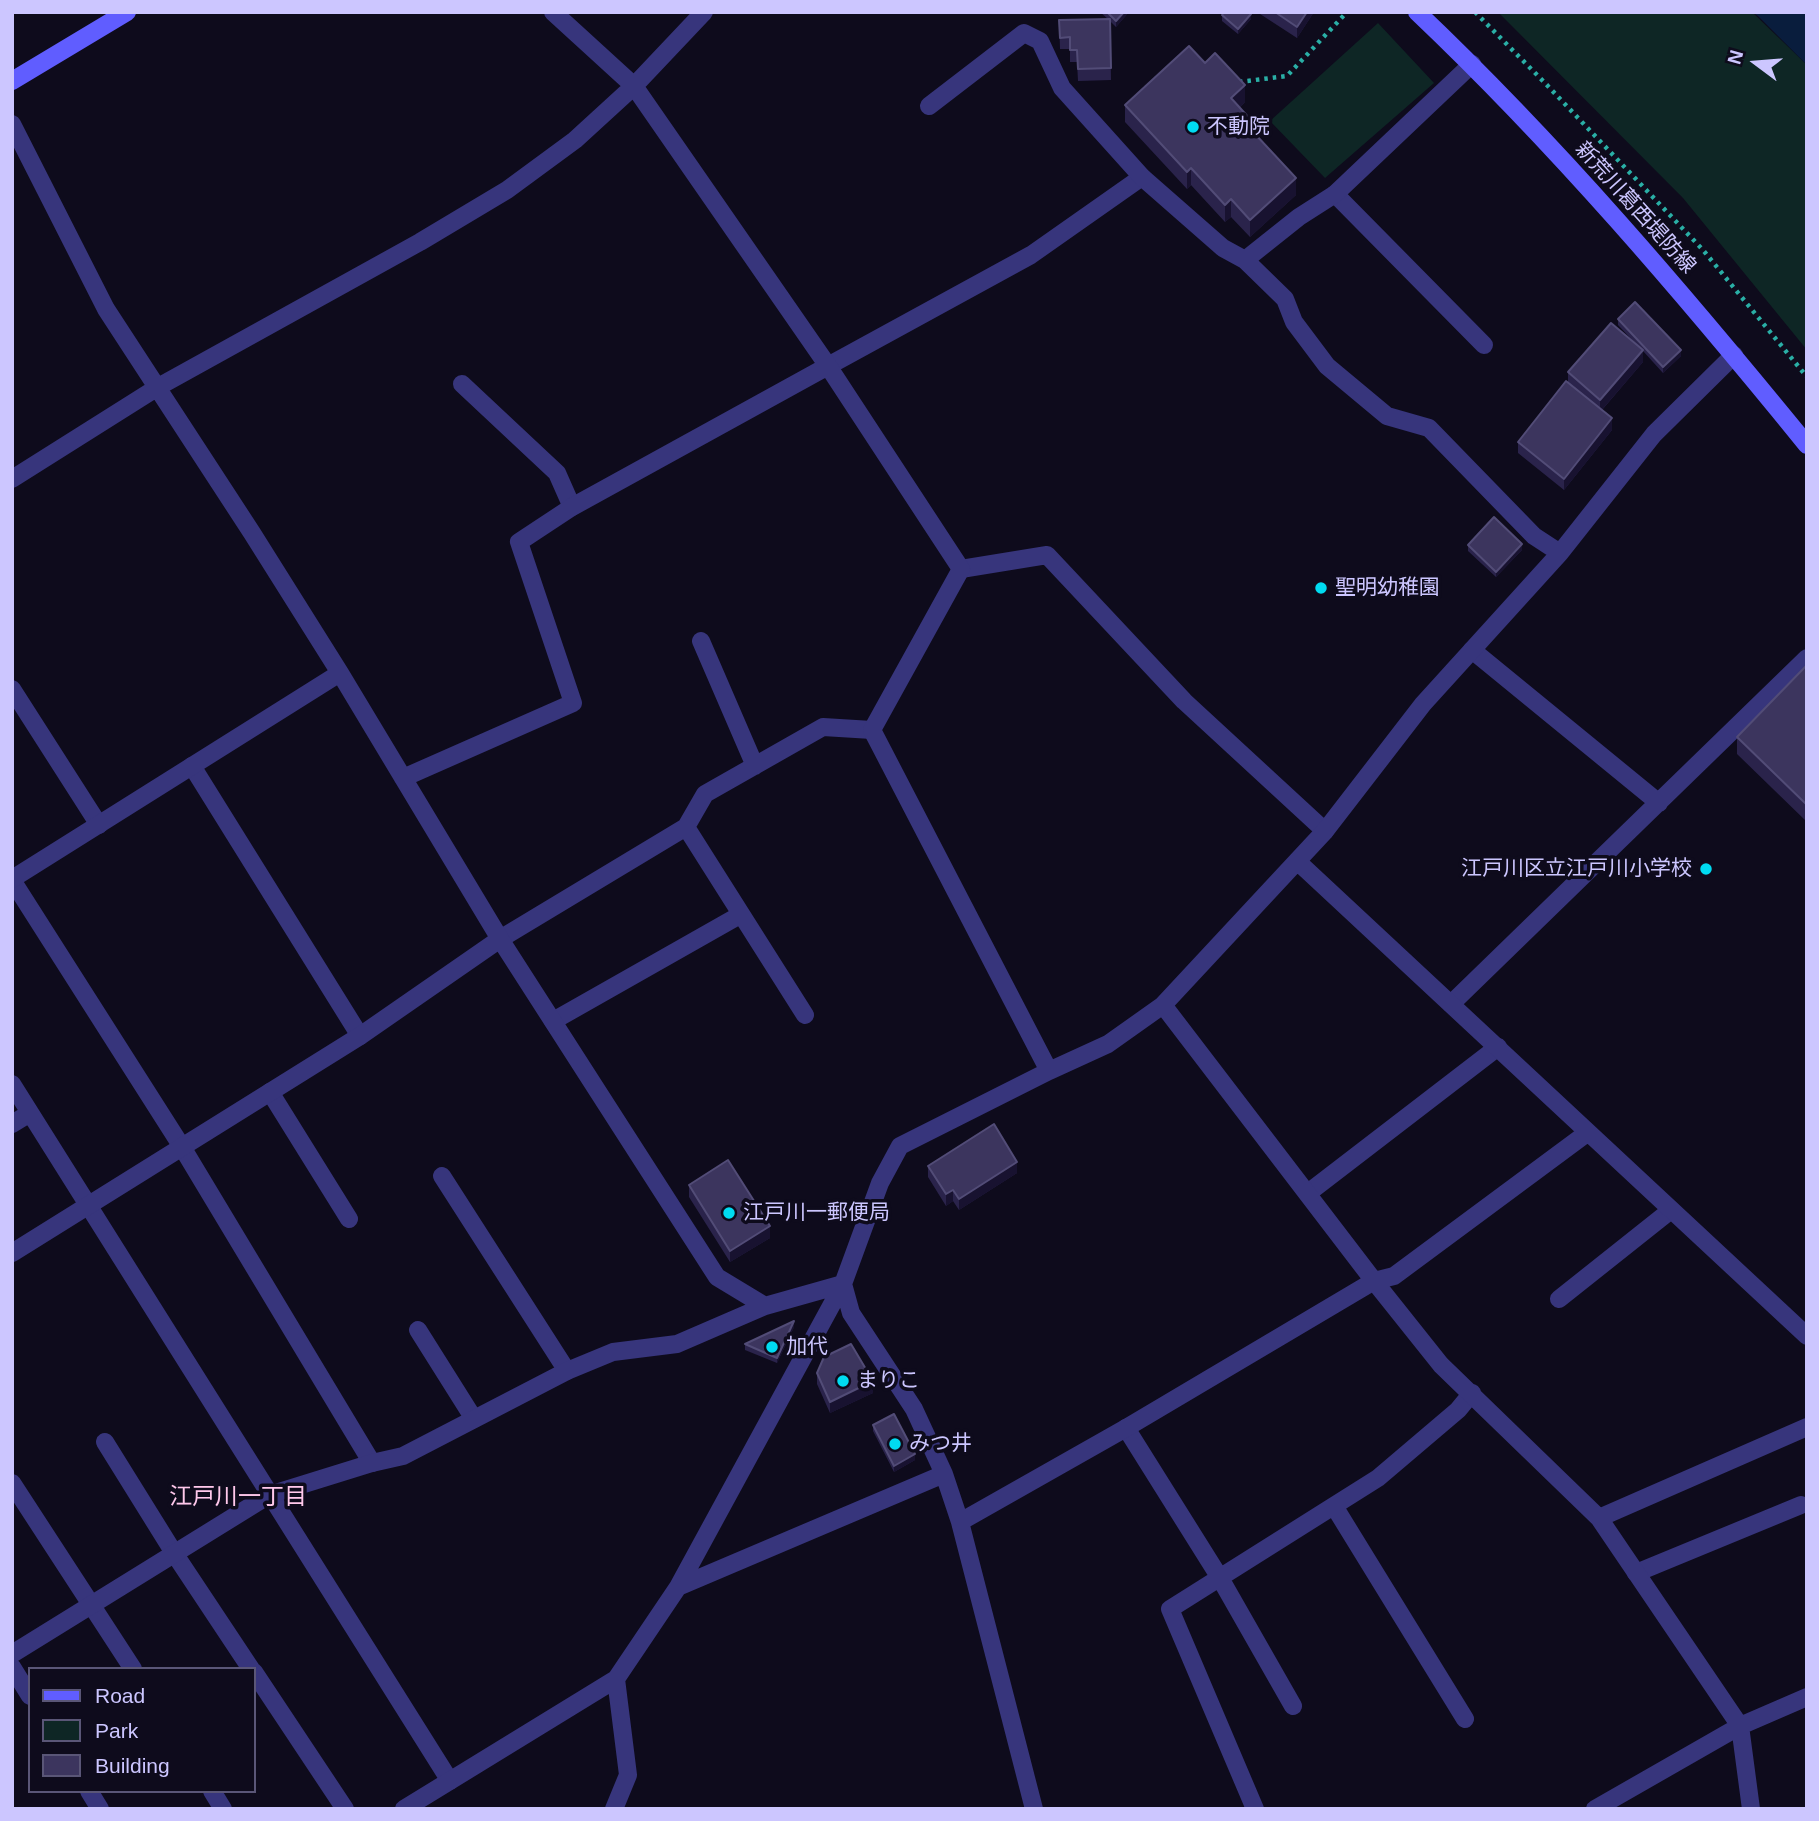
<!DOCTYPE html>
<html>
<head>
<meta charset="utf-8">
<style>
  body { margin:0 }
  #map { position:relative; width:1819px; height:1821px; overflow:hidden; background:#0e0b1c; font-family:Arial,sans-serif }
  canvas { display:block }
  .frame { position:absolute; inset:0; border:14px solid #ccc6ff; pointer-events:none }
  .legend { position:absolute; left:28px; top:1667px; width:228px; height:126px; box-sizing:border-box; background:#0e0b1c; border:2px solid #5a5677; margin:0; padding:9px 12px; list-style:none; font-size:21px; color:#ccc6ff }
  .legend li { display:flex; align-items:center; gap:14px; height:35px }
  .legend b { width:35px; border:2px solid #5a5677 }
  .north { position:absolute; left:1721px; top:28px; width:70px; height:70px; -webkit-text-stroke:5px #0e0b1c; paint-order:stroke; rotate:286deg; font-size:19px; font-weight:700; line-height:28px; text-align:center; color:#ccc6ff }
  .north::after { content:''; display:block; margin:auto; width:24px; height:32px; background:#ccc6ff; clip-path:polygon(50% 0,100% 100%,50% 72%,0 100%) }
</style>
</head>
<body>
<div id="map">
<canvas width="1819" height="1821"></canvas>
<div class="frame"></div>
<ul class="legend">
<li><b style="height:9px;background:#605dff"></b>Road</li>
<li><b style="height:19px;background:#0e2625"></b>Park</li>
<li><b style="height:19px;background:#3c355e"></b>Building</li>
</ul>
<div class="north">N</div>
</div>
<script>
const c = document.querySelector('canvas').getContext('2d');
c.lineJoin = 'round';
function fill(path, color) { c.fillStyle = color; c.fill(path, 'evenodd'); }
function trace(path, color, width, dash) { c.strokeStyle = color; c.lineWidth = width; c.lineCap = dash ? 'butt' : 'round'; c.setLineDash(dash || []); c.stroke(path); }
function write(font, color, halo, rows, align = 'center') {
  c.font = font + ' Arial,"Noto Sans JP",sans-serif'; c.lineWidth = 7; c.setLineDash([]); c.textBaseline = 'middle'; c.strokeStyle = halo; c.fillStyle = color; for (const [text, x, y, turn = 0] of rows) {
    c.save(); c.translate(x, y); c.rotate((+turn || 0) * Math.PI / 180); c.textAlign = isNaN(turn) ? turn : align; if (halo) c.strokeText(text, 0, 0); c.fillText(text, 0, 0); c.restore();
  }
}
const green = new Path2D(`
  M1498 12H1752L1807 65V350L1683 198Z
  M1378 23 1434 83 1325 178 1270 121Z`);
const water = new Path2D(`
  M1752 12H1807V65L1758 16Z`);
const path = new Path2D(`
  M1475 12 1545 83 1703 250 1807 377
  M1239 82 1287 76 1347 12`);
const lane = new Path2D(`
  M1335 194 1484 345
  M828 366 1031 255 1142 177
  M462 384 557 473 572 507
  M961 569 1047 555 1184 701 1325 831
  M701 641 755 766
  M1472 650 1659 803
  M12 689 99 825
  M192 766 360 1036
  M686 827 805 1015
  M12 880 182 1147 372 1463
  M500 939 686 827 705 794 823 727 872 730
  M1451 1004 1807 658
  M553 1021 740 915
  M12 1084 450 1781
  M270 1092 349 1219
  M12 1124 30 1113
  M442 1176 567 1371
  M1308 1193 1498 1047
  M1559 1299 1671 1210
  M418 1330 474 1419
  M1126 1428 1220 1578 1293 1706
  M105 1442 174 1553 251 1669
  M12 1483 133 1669
  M1334 1506 1465 1719
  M1636 1573 1801 1505
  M12 1667 30 1696
  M254 1672 345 1809
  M89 1791 100 1809
  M212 1791 223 1809
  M1255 1809 1170 1609 1378 1478 1458 1410 1472 1393`);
const street = new Path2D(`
  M553 12 634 86 828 366 961 569 872 730 1049 1071
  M929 106 1024 33 1040 41 1062 88 1142 177 1223 248 1245 260 1285 299 1294 322 1327 366 1387 416 1429 428 1534 536 1560 553
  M12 124 106 309 252 533 340 673 500 939 717 1277 765 1306
  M1245 260 1299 217 1335 194 1472 64
  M12 479 158 387 420 242 507 190 575 140 634 86 704 12
  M403 778 573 703 519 542 572 507 828 366
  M1297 861 1807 1336
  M12 879 340 673
  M1163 1005 1374 1281 1441 1365 1599 1518 1740 1726 1751 1809
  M12 1253 360 1036 500 939
  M1599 1518 1807 1427
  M960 1522 1126 1428 1374 1281 1394 1276 1587 1133
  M678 1587 944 1474
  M12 1654 269 1495 372 1463 403 1456 567 1371 613 1352 677 1344 765 1306 843 1284 851 1313 914 1409 944 1474 960 1522 1034 1809
  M404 1809 616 1679
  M614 1809 628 1775 616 1679 678 1587 843 1284 880 1183 900 1146 1049 1071 1108 1044 1163 1005 1325 831 1423 704 1560 553 1654 434 1734 355
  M1595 1809 1740 1726 1807 1697`);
const secondary = new Path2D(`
  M1417 12C1558 146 1684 294 1807 445
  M12 81 127 12`);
const wall = new Path2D(`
  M1100 12H1129L1116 27 1110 21 1111 80 1078 81 1077 62H1070V49H1060L1059 20 1108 19Z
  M1257 12H1314L1297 38Z
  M1222 15 1251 19 1238 34 1222 21Z
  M1245 102 1239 108 1296 195 1250 237 1231 217 1225 222 1191 185 1187 189 1125 122V105Z
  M1618 319 1681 356 1663 373 1643 351V362L1602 410 1612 430 1564 490 1518 453V442L1568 383V372L1637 345 1618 325Z
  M1468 545 1522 550 1496 577 1468 551Z
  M1807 665V822L1737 754V737Z
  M928 1166 1017 1173 959 1210 953 1201 946 1206 928 1177Z
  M689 1185 770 1238 730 1262 689 1197Z
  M794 1327 777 1363 745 1350V1344Z
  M817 1373 873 1393 830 1413 817 1384Z
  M873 1425 915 1460 894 1472 873 1431Z`);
const shadedWall = new Path2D(`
  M1124 12H1129L1116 27V21Z
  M1307 12H1314L1297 38V27Z
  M1251 14V19L1238 34V29Z
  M1245 85V102L1231 115V98Z
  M1191 168V185L1187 189V172Z
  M1296 178V195L1250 237V220Z
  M1231 199V217L1225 222V205Z
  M1643 350V362L1600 412V400Z
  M1681 350V356L1663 373V367Z
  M1612 418V430L1564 490V479Z
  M1522 544V550L1496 577V572Z
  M1017 1162V1173L959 1210V1199Z
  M953 1190V1201L946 1206V1194Z
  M770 1226V1238L730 1262V1251Z
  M794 1321V1327L777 1363V1358Z
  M873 1381V1393L830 1413V1402Z
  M915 1454V1460L894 1472V1466Z`);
const building = new Path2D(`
  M1107 12H1124L1116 21Z
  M1224 12H1249L1251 14 1238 29 1222 15Z
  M1275 12H1307L1297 27Z
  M1110 19 1111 68 1078 69 1077 50H1070V37L1060 38 1059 20Z
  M1189 46 1205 63 1215 53 1245 85 1231 98 1261 131 1256 135 1296 178 1250 220 1231 199 1225 205 1191 168 1187 172 1125 105Z
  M1635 302 1681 350 1663 367 1618 319Z
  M1611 323 1643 350 1600 400 1568 372Z
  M1566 381 1612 418 1564 479 1518 442Z
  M1494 517 1522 544 1496 572 1468 545Z
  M1807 665V805L1737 737Z
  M994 1124 1017 1162 959 1199 953 1190 946 1194 928 1166Z
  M728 1160 770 1226 730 1251 689 1185Z
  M794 1321 777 1358 745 1344Z
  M851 1344 873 1381 830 1402 817 1373 824 1357Z
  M894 1414 915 1454 894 1466 873 1425Z`);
const markers = [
  [1193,127,7,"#00dbf1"],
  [1321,588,7,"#00dbf1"],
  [1706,869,7,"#00dbf1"],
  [729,1213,7,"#00dbf1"],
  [772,1347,7,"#00dbf1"],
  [843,1381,7,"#00dbf1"],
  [895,1444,7,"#00dbf1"]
];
const poiNames = [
  ["不動院",1207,127],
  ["聖明幼稚園",1335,588],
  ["江戸川区立江戸川小学校",1692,869,"right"],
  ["江戸川一郵便局",743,1213],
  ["加代",786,1347],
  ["まりこ",857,1381],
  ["みつ井",909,1444]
];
const streetNames = [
  ["新荒川葛西堤防線",1635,208,48]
];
const neighbourhoodNames = [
  ["江戸川一丁目",238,1498]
];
fill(green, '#0e2625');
fill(water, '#091d3d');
trace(path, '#2aafa6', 4.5, [3.5, 5]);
trace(lane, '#37357c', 18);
trace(street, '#37357c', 18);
trace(secondary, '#605dff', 18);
fill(wall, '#2a234b');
fill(shadedWall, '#181230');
fill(building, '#3c355e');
trace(building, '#524c77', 2);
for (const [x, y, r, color] of markers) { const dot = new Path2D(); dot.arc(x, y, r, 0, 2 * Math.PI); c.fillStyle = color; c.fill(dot); trace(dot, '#0e0b1c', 2.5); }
write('21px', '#ccc6ff', '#0e0b1c', poiNames, 'left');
write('21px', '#ccc6ff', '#0e0b1c', streetNames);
write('23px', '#ffc8eb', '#0e0b1c', neighbourhoodNames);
</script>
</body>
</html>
